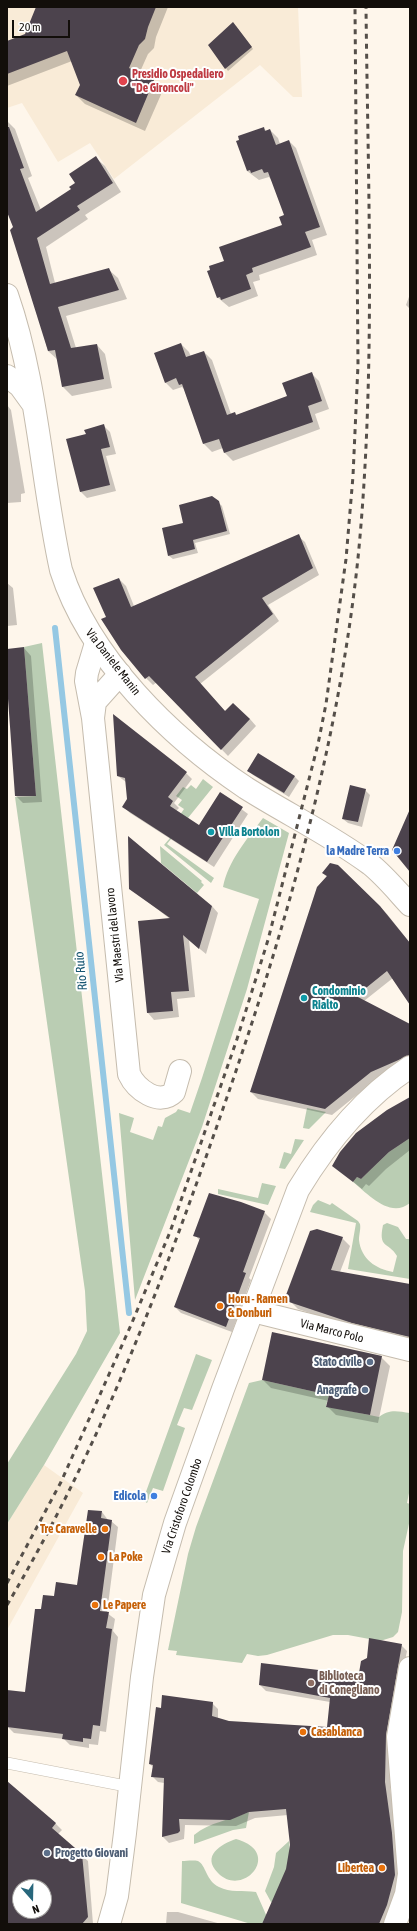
<!DOCTYPE html>
<html>
<head>
<meta charset="utf-8">
<style>
  body { margin:0 }
  #map { position:relative; width:417px; height:1931px; overflow:hidden; background:#fef6eb; font-family:"Asap Condensed",sans-serif }
  canvas { display:block }
  .frame { position:absolute; inset:0; border:8px solid #120e0a; pointer-events:none }
  .north { position:absolute; left:12px; top:1879px; width:40px; height:40px; box-sizing:border-box; background:#fff; border:1px solid #a09f9d; border-radius:50%; rotate:160deg; font-size:11px; font-weight:700; line-height:16px; text-align:center; color:#120e0a }
  .north::after { content:''; display:block; margin:auto; width:14px; height:18px; background:#28677c; clip-path:polygon(50% 0,100% 100%,50% 72%,0 100%) }
  .scale { position:absolute; left:12px; top:20px; width:58px; height:18px; box-sizing:border-box; border:2px solid #120e0a; border-top:0; padding-left:5px; font-size:12px; line-height:14px; white-space:nowrap; color:#120e0a; -webkit-text-stroke:3px #fff; paint-order:stroke }
</style>
</head>
<body>
<div id="map">
<canvas width="417" height="1931"></canvas>
<div class="frame"></div>
<div class="north">N</div>
<div class="scale">20 m</div>
</div>
<script>
const c = document.querySelector('canvas').getContext('2d');
c.lineJoin = 'round';
function fill(path, color) { c.fillStyle = color; c.fill(path, 'evenodd'); }
function trace(path, color, width, dash) { c.strokeStyle = color; c.lineWidth = width; c.lineCap = dash ? 'butt' : 'round'; c.setLineDash(dash || []); c.stroke(path); }
function write(font, color, halo, rows, align = 'center') {
  c.font = font + ' "Asap Condensed",sans-serif'; c.lineWidth = 4; c.setLineDash([]); c.textBaseline = 'middle'; c.strokeStyle = halo; c.fillStyle = color; for (const [text, x, y, turn = 0] of rows) {
    c.save(); c.translate(x, y); c.rotate((+turn || 0) * Math.PI / 180); c.textAlign = isNaN(turn) ? turn : align; if (halo) c.strokeText(text, 0, 0); c.fillText(text, 0, 0); c.restore();
  }
}
const built = new Path2D(`
  M7 7H298L302 97H293L260 65 114 179 90 143 58 162 22 103 7 108Z
  M44 1465 83 1493 7 1630V1524Z`);
const green = new Path2D(`
  M42 643 120 1333 44 1465 7 1524V1464L76 1354 87 1331 85 1291 15 797 36 796 24 647Z
  M203 779 213 787 167 844 214 878 211 883 164 845 170 838 169 831 184 809 178 805 182 800 176 796 183 787 187 789 191 785 196 789Z
  M263 818 289 833 247 989 202 1127 135 1300 119 1113 134 1118 130 1132 153 1140 158 1126 162 1127 165 1118 176 1112 178 1109 190 1113 202 1078 259 899 223 887C228 861 247 839 263 818Z
  M160 846 202 881 201 882 204 885 197 893 161 863Z
  M307 1108 326 1112 309 1129 303 1128Z
  M410 1138V1203C390 1219 368 1194 353 1182L357 1177 361 1179 389 1152Z
  M295 1139 304 1140 285 1169 279 1168 284 1152 291 1154Z
  M262 1183 276 1186 268 1205 218 1194V1189L258 1198Z
  M318 1200 330 1205 332 1203 358 1221 360 1224C361 1229 359 1234 359 1240 361 1259 376 1269 393 1272L397 1256C388 1241 378 1249 383 1225L387 1223 398 1227 406 1239H410V1279L348 1269 356 1223 310 1212 313 1205Z
  M196 1354 212 1360 192 1410 184 1408 177 1425 185 1428 163 1491 153 1488 147 1503 143 1500Z
  M262 1380 329 1395 326 1406 379 1417C389 1409 397 1411 410 1413V1488L407 1503 410 1504V1519L403 1551 402 1612 398 1632 393 1637 380 1641 348 1635H333L267 1655 258 1656 247 1654 242 1663 176 1655 177 1651 168 1650 188 1554 196 1527 249 1383Z
  M249 1812 246 1828 233 1830 194 1844V1835C210 1822 230 1820 249 1812Z
  M236 1839C284 1852 243 1899 218 1873 201 1856 221 1844 236 1839Z
  M289 1841C292 1864 283 1882 274 1904L271 1902 265 1891 274 1867 276 1853Z
  M182 1861C186 1861 193 1860 198 1861 206 1865 206 1881 219 1887 230 1893 243 1890 256 1892L267 1917 264 1924H251L181 1903Z`);
const shadow = new Path2D(`
  M37 7H168L156 37 154 48 148 54 139 74 154 81 163 90 145 131 85 104 76 95 82 86 72 61 7 86V42L26 35Z
  M236 26 253 49 228 71 209 45Z
  M7 121 15 129 32 176 28 178 41 210 72 189 96 158 105 166 121 192 85 215 88 219 46 247 55 283 109 270 118 278 127 299 66 316 76 348 97 345 105 354 112 388 72 396 63 387 58 360 48 351 14 228 7 209Z
  M263 128 267 131 270 130 278 138 280 144 289 141 296 148 327 235 312 240 317 255 259 275 260 280 253 282 258 296 229 307 217 297 283 226 285 215 272 181 269 177 259 180 247 171Z
  M410 294V309L406 305Z
  M181 344 189 352 191 357 204 352 212 360 231 414 235 413 237 415 288 397 311 373 319 381 329 409 315 414 320 429 233 461 225 453 223 448 212 452 204 444 184 389 182 387 173 390 165 382Z
  M7 405 11 410 25 493 21 494V502L7 503Z
  M104 426 110 432 116 454 106 456 116 491 87 498 80 491 87 435Z
  M218 502 222 506 230 534 195 543 198 553 173 559 169 556 184 523Z
  M298 536 305 542 319 575 268 605 279 621 200 684 226 712 250 719 256 726 228 756 157 682 153 685 146 678 108 617 119 579 126 586 134 606Z
  M7 583 13 588 17 625 7 626Z
  M24 648 31 656 42 802 23 803 16 796 7 650Z
  M248 770 294 776 299 781 289 797 253 775Z
  M186 773 192 779 174 803 179 808 176 811 199 827 220 793 248 814 214 867 130 813 124 807 128 800 126 782 118 776Z
  M365 790 370 795 362 827 348 823 343 819Z
  M337 866 387 914 410 943V1003L393 978 364 1001 410 1025V1064L378 1078 332 1115 258 1099 251 1092 327 877 323 873Z
  M130 888 212 906 218 913 206 954 189 940 195 997 177 999 179 1017 154 1020 148 1013 170 919Z
  M410 1098V1150L386 1169 369 1186 366 1184 362 1189 334 1166Z
  M264 1212 271 1219 249 1278 251 1280 232 1332 181 1313 175 1307 200 1241 195 1235Z
  M342 1238 350 1246 340 1272 410 1286V1342L360 1330 298 1309 290 1301Z
  M381 1357 390 1366 378 1423 336 1415 327 1406 329 1401 271 1388 263 1380Z
  M102 1512 108 1520 111 1521 118 1527 107 1613 115 1619 113 1631 118 1637 106 1732 100 1731 98 1745 89 1744V1748L70 1745 64 1739 14 1733 7 1726V1691L26 1693 42 1610 55 1598 78 1586Z
  M401 1645 407 1651 393 1722 391 1744 390 1788 398 1840 400 1882 387 1924H263L287 1869 291 1845 288 1815 255 1818 236 1826 185 1825 184 1839 169 1843 163 1837 164 1783 158 1782 152 1776 153 1767 150 1764 162 1709 212 1703 218 1709V1719L229 1722 328 1728 330 1702 266 1691 260 1685 327 1672 360 1674Z
  M7 1782 56 1824 62 1830 58 1834 88 1861 93 1924H7ZM20 1887H44V1911H20Z
  M167 1912H178L221 1924H166Z`);
const stream = new Path2D(`
  M55 628 129 1313`);
const building = new Path2D(`
  M36 7H156L148 27 145 39 139 45 129 68 154 80 136 123 75 95 80 85 67 51 7 74V41L25 34Z
  M233 22 252 47 225 69 208 45Z
  M7 127H9L24 168 20 169 36 212 71 189 69 187 75 183 69 174 96 156 113 183 77 206 80 210 37 238 50 284 109 268 119 290 58 307 71 348 97 344 104 379 62 387 55 350 48 351 10 230 13 227 7 212Z
  M264 127 265 131 270 129 276 145 289 140 320 227 305 232 311 247 252 268 253 272 246 275 251 289 221 300 220 297 217 298 207 271 210 270 209 266 224 261 219 247 282 225 279 217 284 215 268 172 264 173 262 169 251 173 250 170 247 171 236 141 239 140 238 136Z
  M181 343 186 357 204 351 227 415 235 412 236 415 287 396 282 383 312 372 322 401 308 406 313 422 224 453 219 439 203 444 182 384 179 385 176 378 165 383 154 353Z
  M104 424 110 447 101 449 110 485 80 492 66 439 86 434 84 430Z
  M212 496 219 501 227 531 193 540 195 549 168 556 162 528 183 523 179 505Z
  M299 534 313 568 262 598 273 614 195 677 225 711 233 703 250 719 221 750 149 676 145 679 121 650 101 619 106 617 93 588 119 578 131 607Z
  M24 647 36 796H15L7 685V649Z
  M113 714 187 772 168 797 173 801 170 806 199 825 220 792 243 807 207 862 122 807 127 799 125 778 117 776Z
  M258 753 295 776 284 793 247 771Z
  M350 785 366 789 358 822 342 819Z
  M410 809V872L392 850Z
  M128 836 212 906 199 949 183 935 189 991 171 992 173 1011 147 1013 138 921 170 918 129 889Z
  M330 863 338 865 380 906 410 943V1005L387 971 356 996 410 1024V1055L371 1072 325 1109 250 1092 317 887 327 876 322 873Z
  M410 1097V1138L389 1152 361 1179 357 1177 353 1182 332 1166 340 1152 356 1133 387 1110Z
  M209 1193 241 1202 265 1211 243 1272 246 1273 226 1327 174 1307 200 1238 193 1236Z
  M317 1229 343 1237 331 1270 410 1284V1337L352 1323 289 1302 286 1295 310 1231Z
  M272 1332 382 1356 370 1415 326 1407 329 1395 262 1380Z
  M88 1510 102 1511 101 1518 112 1520 100 1611 109 1612 106 1628 112 1629 100 1726 93 1725 91 1739 83 1738V1742L62 1739 63 1734 7 1727V1690L25 1692 35 1609H41L43 1595 54 1596 56 1582 77 1585Z
  M369 1638 402 1644 386 1735 385 1782 392 1833 395 1875 387 1905 379 1924H262L286 1869 290 1845 286 1809 249 1812 230 1820 179 1819 180 1831 178 1833 162 1837 164 1778 151 1777 153 1765 149 1764 156 1707 161 1708 162 1695 213 1702 212 1716 229 1721 327 1727 330 1698 259 1685 261 1663 327 1671 359 1673 361 1661 367 1658Z
  M7 1781 56 1823 52 1828 82 1854 88 1917 82 1924H7ZM20 1887H44V1911H20Z`);
const lane = new Path2D(`
  M7 1763 131 1787`);
const street = new Path2D(`
  M96 643 87 673 86 681 93 718 129 1074C136 1089 159 1107 174 1092L180 1071
  M93 718 95 702 120 674
  M253 1311 410 1350`);
const secondary = new Path2D(`
  M7 295C38 384 41 479 61 570 89 658 171 738 246 788 287 814 331 835 370 864 385 876 397 891 410 905
  M7 376 20 386 33 404
  M109 1924 117 1896 125 1833 142 1677 154 1595 175 1523 223 1389 298 1190C327 1142 363 1098 410 1067
  M395 1924 406 1894 409 1874 398 1737 410 1668`);
const rail = new Path2D(`
  M7 1583 61 1482 131 1325 170 1232 237 1039 268 940 318 744 326 704 346 559 353 476 358 365 355 7
  M7 1605C94 1459 156 1299 212 1140 279 951 337 758 358 558 376 375 368 190 366 7`);
const markers = [
  [123,81,5,"#e0444e"],
  [211,832,4,"#0f9aa8"],
  [397,851,4,"#3f7fe0"],
  [304,998,4,"#0f9aa8"],
  [220,1306,4,"#e8710a"],
  [370,1362,4,"#5c6f8a"],
  [365,1390,4,"#5c6f8a"],
  [154,1496,4,"#3f7fe0"],
  [105,1529,4,"#e8710a"],
  [101,1557,4,"#e8710a"],
  [95,1605,4,"#e8710a"],
  [311,1683,4,"#8d6e63"],
  [303,1732,4,"#e8710a"],
  [47,1853,4,"#5c6f8a"],
  [382,1868,4,"#e8710a"]
];
const healthNames = [
  ["Presidio Ospedaliero",132,74],
  ["\"De Gironcoli\"",132,88]
];
const streetNames = [
  ["Via Daniele Manin",113,662,52],
  ["Via Maestri del lavoro",115,935,-96],
  ["Via Marco Polo",332,1331,14],
  ["Via Cristoforo Colombo",182,1506,-71]
];
const cultureNames = [
  ["Villa Bortolon",219,832],
  ["Condominio",312,991],
  ["Rialto",312,1005]
];
const shopNames = [
  ["la Madre Terra",389,851],
  ["Edicola",146,1496]
];
const foodNames = [
  ["Horu - Ramen",228,1299],
  ["& Donburi",228,1313],
  ["Tre Caravelle",97,1529,"right"],
  ["La Poke",109,1557],
  ["Le Papere",103,1605],
  ["Casablanca",311,1732],
  ["Libertea",374,1868,"right"]
];
const serviceNames = [
  ["Stato civile",362,1362],
  ["Anagrafe",357,1390],
  ["Progetto Giovani",55,1853,"left"]
];
const educationNames = [
  ["Biblioteca",319,1676],
  ["di Conegliano",319,1690]
];
const waterNames = [
  ["Rio Ruio",81,971,-96]
];
fill(built, '#f9ebd7');
fill(green, '#bacdb3');
fill(shadow, '#0003');
trace(stream, '#95c8e3', 6);
fill(building, '#4c434d');
trace(lane, '#c5bcae', 12);
trace(street, '#c5bcae', 24);
trace(secondary, '#c5bcae', 24);
trace(lane, '#fff', 11);
trace(street, '#fff', 22);
trace(secondary, '#fff', 22);
trace(rail, '#554f49', 3, [5, 5]);
for (const [x, y, r, color] of markers) { const dot = new Path2D(); dot.arc(x, y, r, 0, 2 * Math.PI); c.fillStyle = color; c.fill(dot); trace(dot, '#fff', 1.5); }
write('bold 12px', '#be3a42', '#fff', healthNames, 'left');
write('12px', '#120e0a', '#fff', streetNames);
write('bold 12px', '#0d838f', '#fff', cultureNames, 'left');
write('bold 12px', '#366cbe', '#fff', shopNames, 'right');
write('bold 12px', '#c56008', '#fff', foodNames, 'left');
write('bold 12px', '#4e5e75', '#fff', serviceNames, 'right');
write('bold 12px', '#785e54', '#fff', educationNames, 'left');
write('italic 13px', '#185672', '#fff', waterNames);
</script>
</body>
</html>
